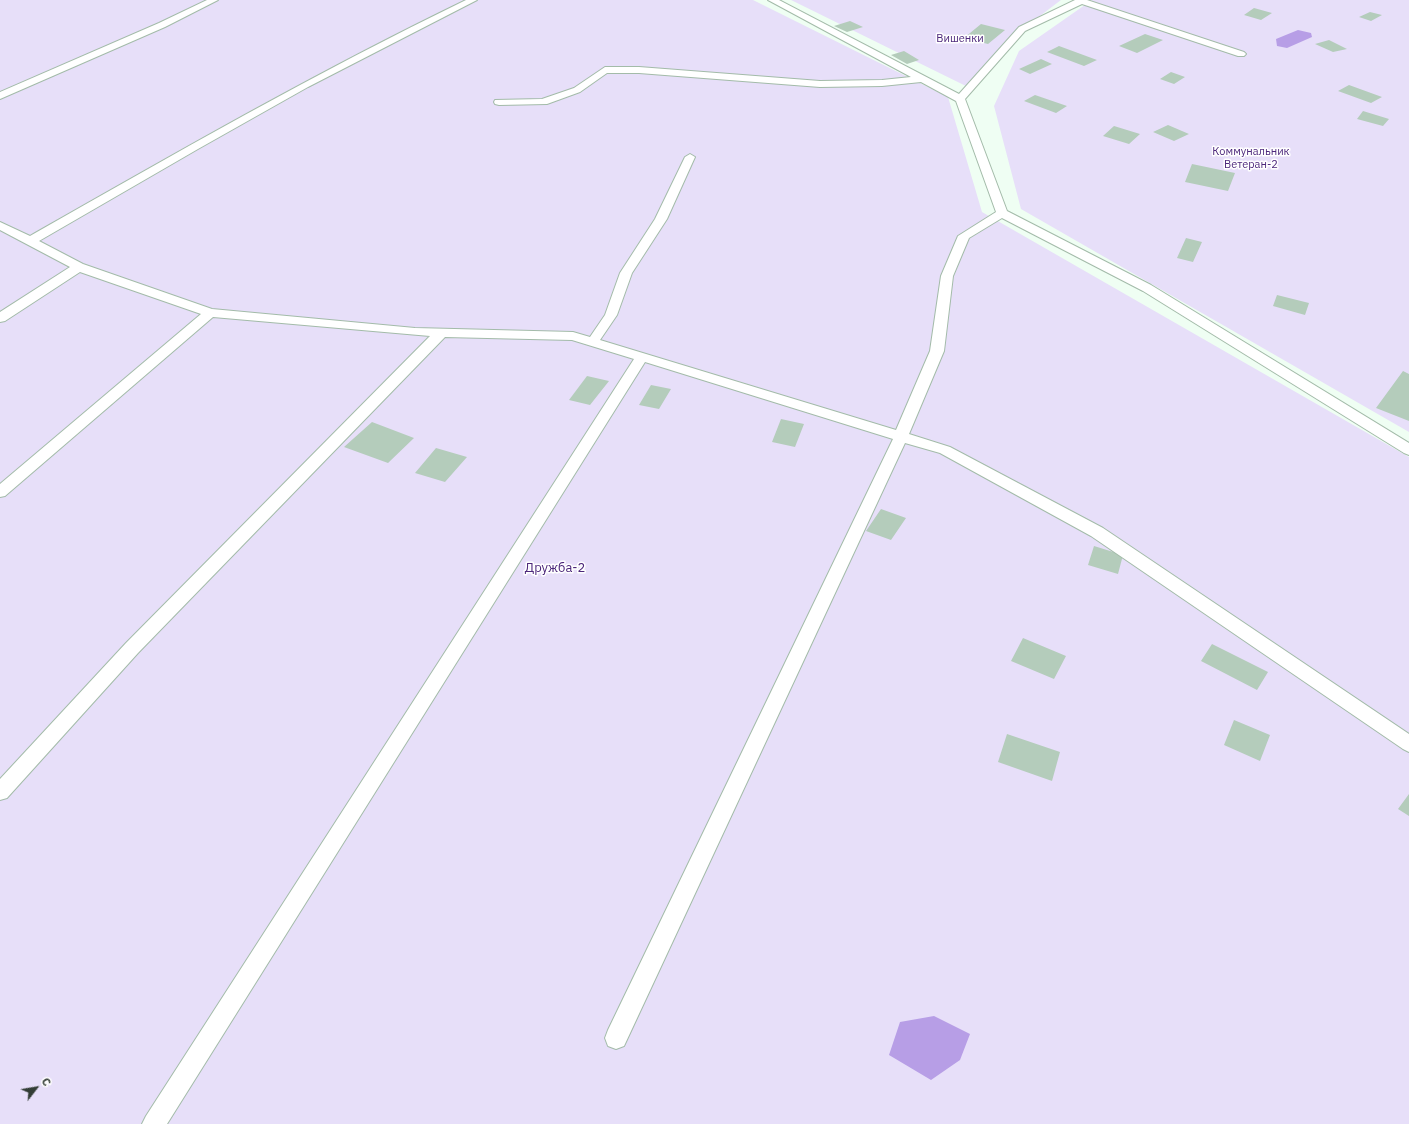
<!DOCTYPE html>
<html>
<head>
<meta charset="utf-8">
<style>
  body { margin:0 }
  #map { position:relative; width:1409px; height:1124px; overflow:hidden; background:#effef3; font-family:"IBM Plex Sans",sans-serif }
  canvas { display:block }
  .north { position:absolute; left:16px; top:1068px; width:40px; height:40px; -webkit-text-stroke:3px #fff; paint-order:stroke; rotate:59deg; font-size:11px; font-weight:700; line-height:16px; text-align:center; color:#333d36 }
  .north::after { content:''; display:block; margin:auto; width:14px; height:18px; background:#333d36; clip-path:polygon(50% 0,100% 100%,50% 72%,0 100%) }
</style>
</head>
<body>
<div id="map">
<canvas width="1409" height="1124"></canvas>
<div class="north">С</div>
</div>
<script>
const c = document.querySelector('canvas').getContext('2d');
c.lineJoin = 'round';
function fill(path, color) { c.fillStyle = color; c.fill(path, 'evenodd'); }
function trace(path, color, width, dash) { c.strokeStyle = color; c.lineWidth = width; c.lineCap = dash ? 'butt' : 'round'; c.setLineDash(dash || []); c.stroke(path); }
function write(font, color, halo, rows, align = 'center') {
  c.font = font + ' "IBM Plex Sans",sans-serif'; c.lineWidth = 3; c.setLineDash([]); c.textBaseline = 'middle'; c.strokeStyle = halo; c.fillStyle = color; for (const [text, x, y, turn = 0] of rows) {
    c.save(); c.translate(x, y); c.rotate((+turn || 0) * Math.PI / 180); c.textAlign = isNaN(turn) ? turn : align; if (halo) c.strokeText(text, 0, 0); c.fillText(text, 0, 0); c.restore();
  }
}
const green = new Path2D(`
  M0 0H753L948 97 982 212 1409 457V1124H0Z
  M791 0H1061L1020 31 970 88Z
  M1092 0H1409V432L1021 209 994 106 1019 51Z`);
const water = new Path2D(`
  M1298 30 1311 33 1312 37 1287 48 1277 46 1276 39Z
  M934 1016 970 1034 960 1060 931 1080 889 1055 900 1022Z`);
const building = new Path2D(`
  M1254 8 1272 13 1261 20 1244 15Z
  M1370 12 1382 15 1371 21 1359 17Z
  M850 21 863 27 847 32 834 26Z
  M981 24 1005 30 988 44 964 38Z
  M1145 34 1163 40 1137 53 1119 46Z
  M1329 40 1347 49 1333 52 1315 44Z
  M1059 46 1097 60 1084 66 1047 52Z
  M904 51 919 60 907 64 891 55Z
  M1041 59 1052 64 1030 74 1019 69Z
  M1171 72 1185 77 1174 84 1160 79Z
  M1349 85 1382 97 1371 103 1338 91Z
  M1035 95 1067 106 1056 113 1024 101Z
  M1363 111 1389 119 1383 126 1357 119Z
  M1168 125 1189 134 1174 141 1153 132Z
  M1114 126 1140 134 1129 144 1103 136Z
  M1192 164 1235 173 1228 191 1185 182Z
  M1186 238 1202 242 1193 262 1177 258Z
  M1277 295 1309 303 1305 315 1273 306Z
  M1403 371 1409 374V421L1376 408Z
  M587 376 609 381 590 405 569 400Z
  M651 385 671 389 659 409 639 405Z
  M781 419 804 424 795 447 772 442Z
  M372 422 414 438 388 463 344 447Z
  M436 448 467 457 445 482 415 473Z
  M881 509 906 518 891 540 866 531Z
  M1094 546 1123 555 1118 574 1088 565Z
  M1023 638 1066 656 1054 679 1011 661Z
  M1212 644 1268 672 1257 690 1201 661Z
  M1234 720 1270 735 1260 761 1224 745Z
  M1007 734 1060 752 1052 781 998 762Z
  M1409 794V816L1398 809Z`);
const lane = new Path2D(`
  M207 0H218L165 27 0 99V92L159 23Z
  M466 0H477L308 87 198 149 39 241 83 264 212 309 415 328 573 332 590 337 605 315 620 273 655 219 685 157 690 154 695 157 667 219 632 273 617 315 600 340 896 430 930 351 941 276 958 236 996 212 956 101 921 82 882 86 820 87 639 73H607L580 92 547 104 499 105 495 104 494 102 495 100 542 99 574 88 605 67H639L820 81 882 80 911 77 768 0H779L959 94 1019 27 1075 0H1087L1244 52 1246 54 1244 56H1238L1082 4 1025 31 965 99 1007 211 1151 285 1409 443V455L1404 453 1143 291 1002 218 969 238 953 276 944 351 909 434 950 447 1103 528 1409 734V752L1403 749 1091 536 940 453 905 443 624 1046 616 1049 608 1046 605 1038 608 1030 893 439 645 362 167 1124H142L146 1116 634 359 572 340 445 337 138 653 7 798 0 800V779L126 643 430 336 213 317 5 496 0 497V484L201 314 80 272 5 321 0 322V312L70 267 0 230V222L30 236C174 154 317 72 466 0Z`);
const farParknames = [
  ["Вишенки",960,39],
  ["Коммунальник",1251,152],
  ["Ветеран-2",1251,165]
];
const parkNames = [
  ["Дружба-2",555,568]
];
fill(green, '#e7dff9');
fill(water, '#b79ee6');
fill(building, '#b4ccbb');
trace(lane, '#a3bba9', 2);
fill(lane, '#fff');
write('11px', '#4c277b', '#fff', farParknames);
write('13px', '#4c277b', '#fff', parkNames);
</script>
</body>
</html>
